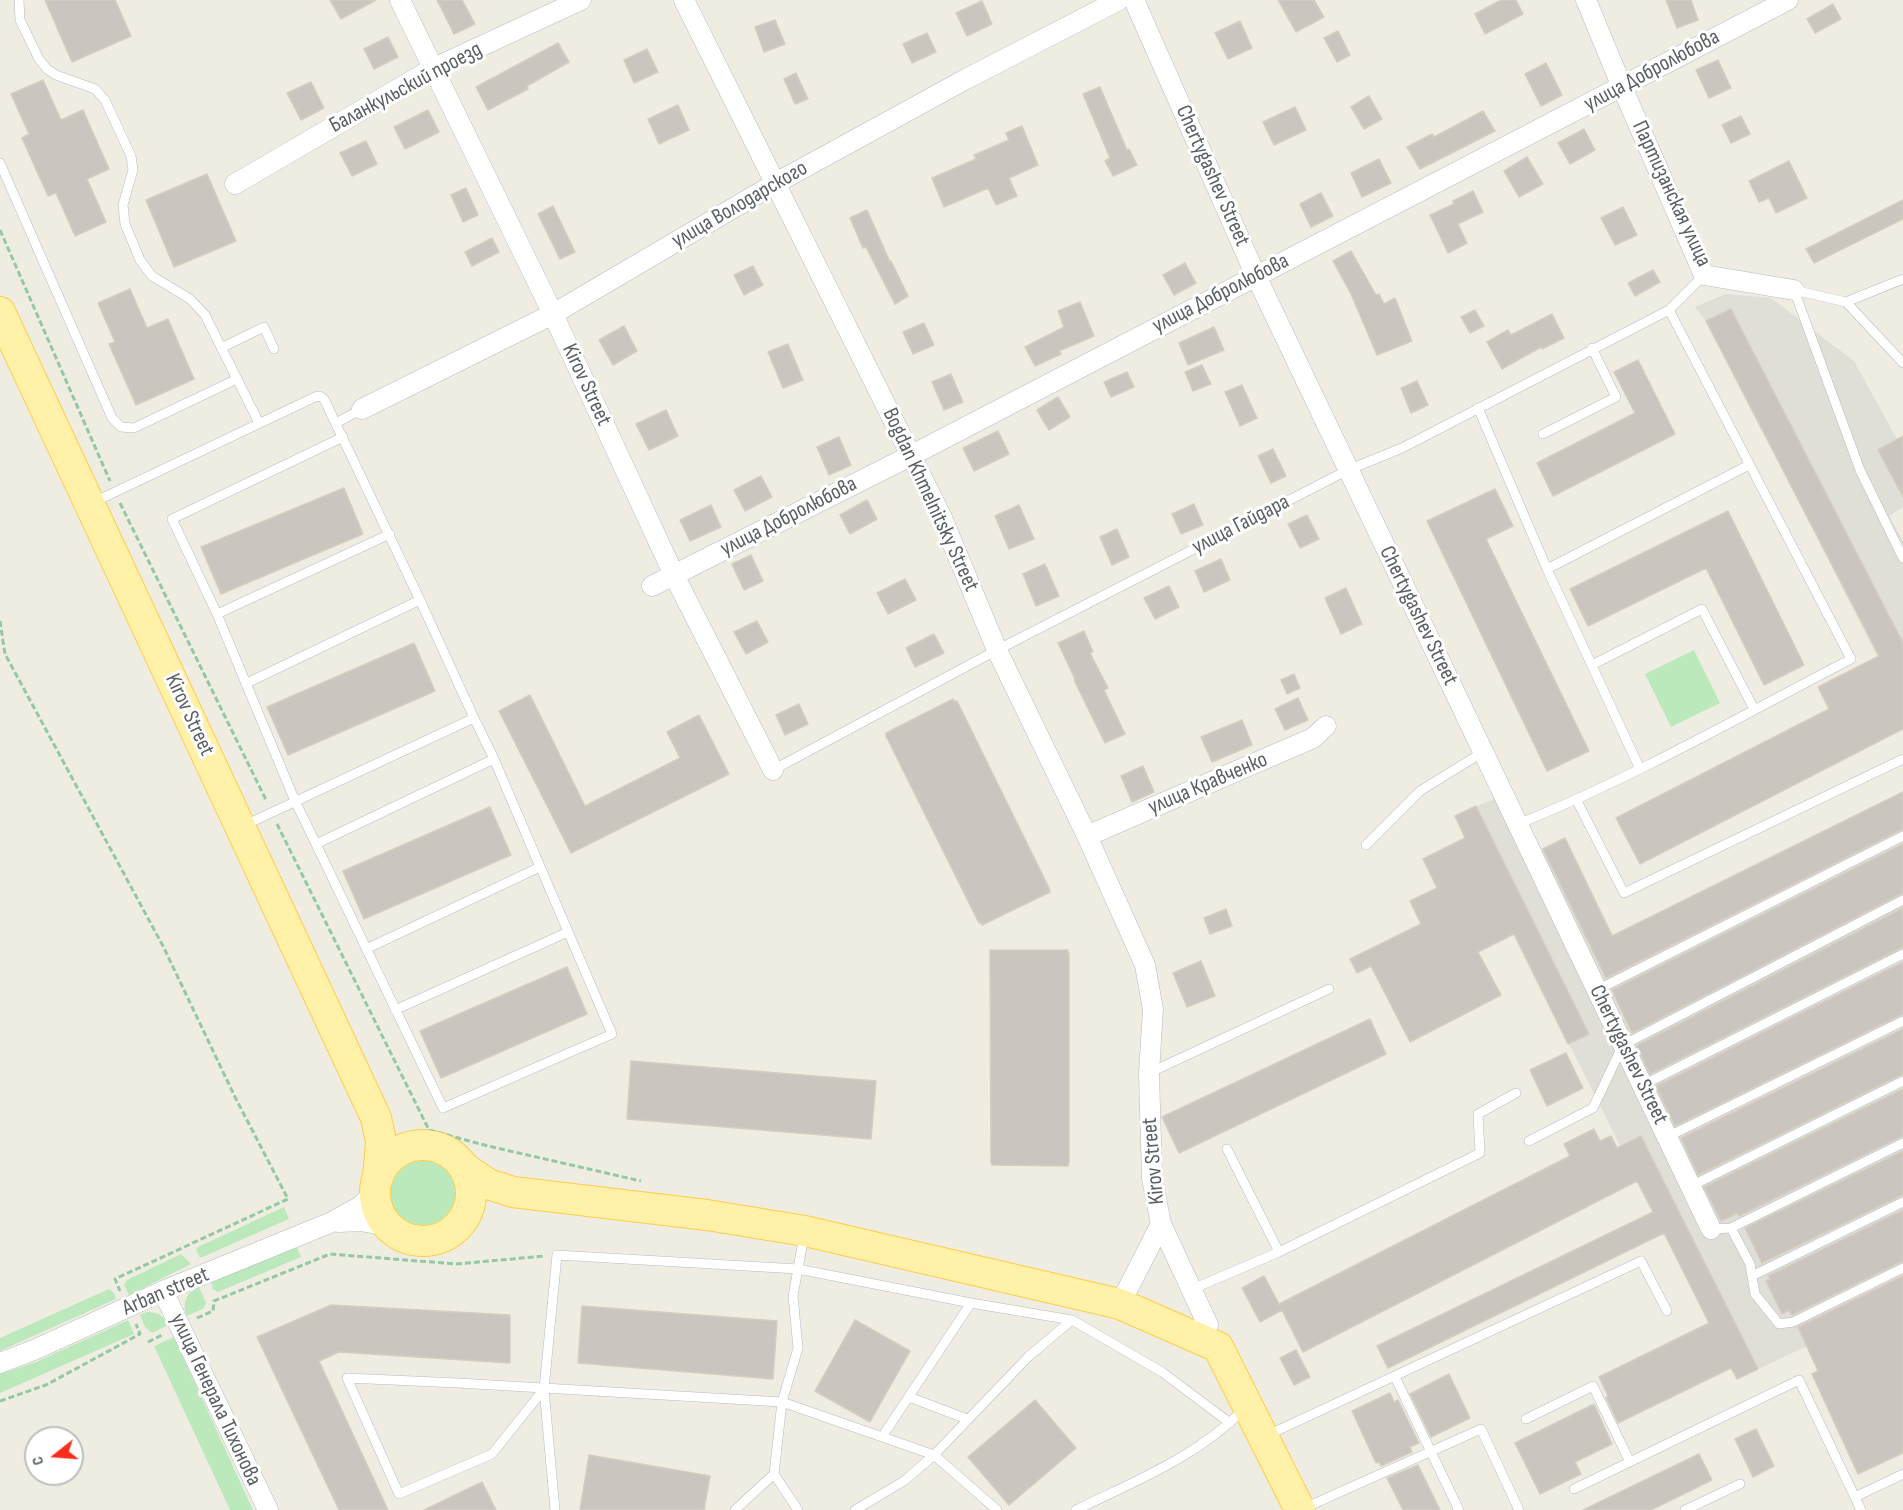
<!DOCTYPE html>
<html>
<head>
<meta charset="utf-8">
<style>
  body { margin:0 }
  #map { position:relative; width:1903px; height:1510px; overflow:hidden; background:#efece2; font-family:"Sofia Sans Condensed",sans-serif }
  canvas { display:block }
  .north { position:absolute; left:24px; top:1426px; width:60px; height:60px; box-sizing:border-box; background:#fff; border:2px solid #bdbfc1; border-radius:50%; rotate:253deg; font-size:16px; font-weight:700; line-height:24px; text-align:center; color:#5a5f65 }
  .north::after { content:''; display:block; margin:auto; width:21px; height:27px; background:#fb2e1c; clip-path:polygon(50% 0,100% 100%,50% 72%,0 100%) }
</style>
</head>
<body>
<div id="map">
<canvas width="1903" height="1510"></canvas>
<div class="north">С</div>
</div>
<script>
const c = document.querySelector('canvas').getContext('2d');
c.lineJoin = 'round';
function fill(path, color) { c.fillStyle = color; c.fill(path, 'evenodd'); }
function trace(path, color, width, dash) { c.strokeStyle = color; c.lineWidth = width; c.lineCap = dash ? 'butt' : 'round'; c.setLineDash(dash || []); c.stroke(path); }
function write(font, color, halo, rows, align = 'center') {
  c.font = font + ' "Sofia Sans Condensed",sans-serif'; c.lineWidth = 6; c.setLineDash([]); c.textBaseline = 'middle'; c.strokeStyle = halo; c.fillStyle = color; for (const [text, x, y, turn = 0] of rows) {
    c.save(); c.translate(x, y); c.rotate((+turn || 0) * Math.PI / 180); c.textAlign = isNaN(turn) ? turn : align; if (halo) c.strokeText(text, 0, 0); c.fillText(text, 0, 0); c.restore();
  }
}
const industrial = new Path2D(`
  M1725 294 1771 298 1854 361 1897 439 1903 436V507L1889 516 1903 541V706L1706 321 1695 307Z
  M1512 791 1541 850 1565 838 1613 935 1903 792V1301L1737 1379 1455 816Z`);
const green = new Path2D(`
  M1694 650 1720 703 1671 727 1645 674Z
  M383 1193a41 41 0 1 1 82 0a41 41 0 1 1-82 0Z
  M284 1207 289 1219 200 1258 196 1250 198 1247Z
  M296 1245 301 1257 218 1292 213 1289 211 1282Z
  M181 1254 191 1264 129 1295 124 1285 127 1280Z
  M199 1287 206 1303 203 1309 186 1316C183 1301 185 1294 199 1287Z
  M109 1289 114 1293 116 1299 0 1351V1338Z
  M147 1312C158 1312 163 1315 168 1325L152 1333 145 1327 140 1315Z
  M128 1320 134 1334 0 1393V1374L36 1362Z
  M174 1337 253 1510H230L154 1346Z`);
const building = new Path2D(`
  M45 0H115L131 36 72 62Z
  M330 0H376L341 19Z
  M437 0H462L475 24 454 34Z
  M1278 0H1314L1324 17 1296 32Z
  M1501 0H1516L1523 14 1485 34 1475 14Z
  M1666 0H1691L1698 20 1677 28Z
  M982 1 992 24 967 36 956 13Z
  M1833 4 1841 19 1815 33 1807 19Z
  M775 20 785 44 764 52 755 27Z
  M1240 21 1252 48 1228 59 1215 33Z
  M1338 31 1350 55 1337 62 1324 38Z
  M927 33 936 52 912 63 903 44Z
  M388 37 398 57 374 69 364 49Z
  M558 43 569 62 527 86 528 89 488 110 476 87Z
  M647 49 658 72 634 83 624 60Z
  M1718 60 1731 88 1709 98 1696 70Z
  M1546 63 1562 95 1541 106 1525 74Z
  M796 73 808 99 795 104 784 79Z
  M43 80 61 120 83 110 109 169 87 179 106 222 75 236 56 193 48 196 22 138 29 134 11 94Z
  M311 82 324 108 301 120 287 93Z
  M1100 87 1127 150 1129 149 1137 165 1113 176 1105 161 1110 158 1083 94Z
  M1369 96 1382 119 1364 129 1351 107Z
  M678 105 689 130 659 144 648 119Z
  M1295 107 1306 130 1274 145 1263 122Z
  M428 110 439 132 405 149 394 127Z
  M1483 111 1495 131 1420 169 1407 147 1432 134 1434 137Z
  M1741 116 1750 134 1731 143 1722 125Z
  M1022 126 1038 165 1009 178 1017 196 996 205 988 188 944 207 932 178 976 159 974 155 1009 140 1006 133Z
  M1584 129 1595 150 1570 164 1558 143Z
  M366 141 377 164 352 176 340 153Z
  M1527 157 1543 184 1519 197 1504 171Z
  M1379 159 1391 183 1362 197 1351 173Z
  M1789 161 1807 198 1776 213 1769 198 1759 202 1749 181Z
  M207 174 236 241 174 267 146 200Z
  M466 188 478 215 463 222 451 195Z
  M1473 191 1483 212 1458 224 1467 243 1448 253 1430 215 1454 204 1453 201Z
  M1321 193 1333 216 1311 227 1300 204Z
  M1903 200V219L1814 263 1806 249Z
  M553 206 575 252 560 259 538 214Z
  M1623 207 1637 235 1615 245 1601 218Z
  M867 210 890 262 891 261 908 296 895 304 866 247 863 248 850 218Z
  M492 238 499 252 472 266 465 252Z
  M1351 251 1376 295 1379 294 1384 304 1395 298 1412 341 1377 355 1351 294 1333 261Z
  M1185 263 1196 283 1174 295 1163 275Z
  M753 266 763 285 744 295 734 275Z
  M1653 270 1660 282 1635 296 1628 283Z
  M130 289 147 328 168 319 194 379 136 405 109 344 115 342 98 303Z
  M1080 302 1094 336 1059 351 1061 354 1035 366 1025 347 1064 327 1058 311Z
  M1731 309 1903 643V729L1640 864 1616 818 1829 709 1818 687 1879 656 1706 321Z
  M1475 310 1484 326 1470 333 1461 317Z
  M1552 314 1564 338 1542 349 1541 347 1502 369 1487 342 1508 330 1511 335Z
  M924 323 934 345 913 354 903 332Z
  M624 326 637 351 613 365 599 340Z
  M1214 327 1224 350 1188 365 1179 343Z
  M788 344 803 380 783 388 768 352Z
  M1638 360 1675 434 1553 496 1537 463 1635 413 1614 372Z
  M1202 365 1211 384 1193 391 1185 372Z
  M1127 372 1134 387 1111 397 1104 382Z
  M951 374 963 402 944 410 932 382Z
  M1417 381 1428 405 1411 413 1401 388Z
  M1242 385 1257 418 1240 426 1225 392Z
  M1058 397 1070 417 1049 430 1037 410Z
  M666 410 678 436 649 450 636 424Z
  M998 431 1009 454 974 471 963 448Z
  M1903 436V497L1878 450Z
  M839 437 851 465 829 475 817 447Z
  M1273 449 1286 476 1271 483 1258 456Z
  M761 476 772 497 745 511 734 490Z
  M344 488 363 534 221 594 201 547Z
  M1495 489 1513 526 1486 539 1589 751 1547 771 1427 521Z
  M867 500 877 519 850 534 840 515Z
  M1194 504 1203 525 1181 534 1172 514Z
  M711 505 721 527 690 541 680 520Z
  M1019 505 1034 539 1009 549 995 516Z
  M1728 511 1804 665 1764 685 1706 568 1588 626 1570 589Z
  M1307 515 1319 539 1300 548 1288 524Z
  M1117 529 1129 557 1112 565 1100 537Z
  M751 555 763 581 744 590 732 564Z
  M1221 559 1230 580 1204 592 1195 571Z
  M1045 564 1059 596 1036 606 1023 574Z
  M905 579 916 600 888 614 877 593Z
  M1169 586 1179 607 1155 619 1144 598Z
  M1346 588 1362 624 1341 634 1325 598Z
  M757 621 768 642 746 654 734 632Z
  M1084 631 1093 652 1090 653 1108 688 1104 690 1125 734 1105 743 1074 680 1075 679 1058 643Z
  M934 634 944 653 915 667 906 648Z
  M414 643 435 691 288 755 267 707Z
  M1294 674 1300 688 1287 694 1281 680Z
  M530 695 585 806 680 758 667 732 699 715 729 774 571 853 499 711Z
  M1298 698 1308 720 1285 730 1275 709Z
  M953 699 955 702 957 701 1049 888 1050 892 982 925 981 922 979 923 886 736V733Z
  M799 704 808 724 785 735 776 715Z
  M1242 720 1252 745 1212 762 1201 737Z
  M1143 766 1154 792 1132 802 1121 776Z
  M1903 792V829L1606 978 1543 849 1565 838 1612 936Z
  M1476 806 1589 1034 1568 1044 1514 934 1478 952 1501 995 1410 1042 1371 966 1357 973 1350 959 1421 924 1410 901 1437 888 1423 859 1465 838 1455 816Z
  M490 807 511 855 364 919 343 871Z
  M1903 844V893L1632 1033 1612 990Z
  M1903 908V947L1650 1074 1637 1047 1638 1045Z
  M1226 909 1232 926 1210 934 1204 918Z
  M990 950H1068V954L1069 953V1162L1068 1166 992 1165 991 1162Z
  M1201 961 1215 996 1187 1007 1173 973Z
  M1903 962V1014L1675 1126 1656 1086Z
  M567 967 587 1014 441 1078 420 1031Z
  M1370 1019 1386 1054 1179 1153 1162 1117Z
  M1903 1029V1074L1698 1175 1681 1138Z
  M1566 1053 1583 1088 1547 1106 1530 1070Z
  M631 1061 876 1081 871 1139 627 1119Z
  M1903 1089V1136L1739 1216 1738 1213 1721 1221 1704 1187Z
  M1594 1129 1600 1141 1611 1136 1617 1148 1641 1136 1758 1369 1737 1379 1731 1368 1618 1423 1606 1398 1608 1396 1599 1377 1709 1323 1664 1233 1388 1368 1377 1346 1653 1212 1637 1181 1303 1352 1282 1310 1260 1322 1242 1288 1264 1276 1279 1304 1570 1156 1564 1144Z
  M1903 1151V1195L1762 1263 1745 1228Z
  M1903 1210V1261L1792 1315 1789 1310 1782 1314 1766 1281 1770 1279 1768 1276Z
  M1903 1276V1453L1858 1474 1812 1374 1818 1371 1798 1327Z
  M331 1305 510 1315V1363L339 1352 319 1361 388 1510H339L257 1337Z
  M582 1306 777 1321 773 1379 578 1363Z
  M855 1320 910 1351 870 1422 815 1391Z
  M1296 1350 1310 1377 1294 1385 1280 1358Z
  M1449 1374 1470 1418 1431 1437 1410 1394Z
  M1390 1393 1394 1402 1398 1400 1419 1443 1410 1447 1412 1452 1381 1466 1379 1462 1376 1463 1352 1411Z
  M1035 1400 1076 1448 1009 1505 968 1457Z
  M1594 1404 1612 1444 1575 1462 1581 1474 1540 1494 1515 1443Z
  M1756 1429 1774 1466 1753 1477 1735 1439Z
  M1699 1454 1712 1480 1651 1510H1583Z
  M589 1455 710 1476 704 1510H580Z
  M1418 1465 1440 1510H1403L1387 1478Z
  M482 1482 496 1510H424Z`);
const path = new Path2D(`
  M0 230 110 481
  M120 503 267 802
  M0 621 5 654 163 946 236 1099 288 1199 115 1279 120 1291
  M277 824 429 1130 488 1146 641 1181
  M197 1318 213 1311 214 1301 330 1254 456 1264 545 1256
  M148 1342 162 1335
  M0 1401 46 1385 140 1334 136 1324`);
const service = new Path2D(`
  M19 0 20 20 39 59 47 69 56 75 95 89 105 100 131 156 133 170 123 205 125 224 140 260 152 276 190 299 205 315 259 423
  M0 163 112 418 121 427 134 428 237 379
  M1903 279 1846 302 1794 290 1860 470 1903 558
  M1846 302 1903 363
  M221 348 264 327 274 349
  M1478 408 1547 569 1640 769
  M336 423 362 409
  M1543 434 1616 397 1592 348
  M343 437 172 519 217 614 295 801 316 844 443 1108 612 1034 494 759 540 867 366 949
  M94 502 315 397 320 396 324 399 420 600 247 683
  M1547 569 1749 465
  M420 600 474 718
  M217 614 390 534
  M1592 665 1702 609 1754 709
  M773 770 997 650 1348 470 1402 448 1669 310 1704 275
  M1577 801 1624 893 1903 759
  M1518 824C1633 778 1741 716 1851 659L1669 310
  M245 825 474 718 494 759 316 844
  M1366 845 1420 791 1483 752
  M1597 990 1903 836
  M395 1010 568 932
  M1149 1073 1329 989
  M1643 1085 1903 954
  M1667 1137 1903 1021
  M1529 1141 1593 1108 1623 1045 1903 900
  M1227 1149 1279 1252
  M1691 1186 1903 1081
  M1731 1228 1750 1264 1755 1294 1779 1324 1793 1322 1903 1268
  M1711 1229 1731 1228 1903 1143
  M804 1236 793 1296 798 1348 782 1402 934 1455 997 1510
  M1752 1276 1903 1202
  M1190 1290 1279 1252 1480 1153 1478 1114 1516 1093
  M1395 1377 1459 1510
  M544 1389 492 1454 399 1494 347 1378 458 1383 782 1402 774 1474 798 1510
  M909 1397 967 1419
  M1526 1419 1593 1386 1630 1462
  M1268 1435 1641 1261 1667 1311
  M882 1437 971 1303
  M1574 1489 1799 1380 1861 1510
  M1855 1497 1903 1474
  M1302 1509 1481 1429 1519 1510
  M555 1510 544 1389 557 1255 798 1269 971 1303 1072 1320 1162 1372 1230 1423
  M735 1510 774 1474
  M855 1510 904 1481 934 1455 1029 1356 1072 1320
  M1076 1510C1135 1481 1197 1457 1244 1409
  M1685 1510 1740 1484`);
const minor = new Path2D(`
  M400 0 553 314 674 575 773 770
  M684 0 942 518 997 650 1087 836 1145 965 1153 1009 1149 1073 1152 1178 1161 1224 1208 1325
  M1134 0 1256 276 1711 1229
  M1586 0 1622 87 1704 275 1794 290
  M235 184 434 68 581 0
  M362 409 553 314 776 183 966 79 1119 0
  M652 586 914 454 1788 0
  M1087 836 1313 738 1326 726
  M338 1222 361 1221 388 1226
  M163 1291 268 1510
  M1120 1304 1161 1224
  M0 1363 34 1350 163 1291 332 1222 359 1207 375 1193`);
const primary = new Path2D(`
  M0 312 376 1118 381 1141 378 1178
  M375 1193a48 48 0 1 1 96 0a48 48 0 1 1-96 0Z
  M466 1169 488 1184 513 1192 707 1215 805 1231 1120 1304 1218 1347 1300 1510`);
const streetNames = [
  ["улица Добролюбова",1652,71,-28],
  ["Баланкульский проезд",406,88,-28],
  ["Chertygashev Street",1212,176,66],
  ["Партизанская улица",1671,194,65],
  ["улица Володарского",740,205,-30],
  ["улица Добролюбова",1221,294,-27],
  ["Kirov Street",586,385,65],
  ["Bogdan Khmelnitsky Street",930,500,65],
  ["улица Добролюбова",789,517,-27],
  ["улица Гайдара",1241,525,-27],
  ["Chertygashev Street",1418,616,64],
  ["Kirov Street",189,715,65],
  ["улица Кравченко",1208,784,-23],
  ["Chertygashev Street",1628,1055,64],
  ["Kirov Street",1154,1161,-95],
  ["Arban street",166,1292,-23],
  ["улица Генерала Тихонова",215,1400,65]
];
fill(industrial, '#dfded7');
fill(green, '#bce9bc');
fill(building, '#cac6bf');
trace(building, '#d4cec0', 1.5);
trace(service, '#b7bbc0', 10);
trace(minor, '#b7bbc0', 21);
trace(primary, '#ffcd4b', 32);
trace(path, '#92c9a2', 3, [6, 3]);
trace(service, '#fff', 9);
trace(minor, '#fff', 20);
trace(primary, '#fff1a7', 30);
write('22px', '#5a5f65', '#fff', streetNames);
</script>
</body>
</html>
